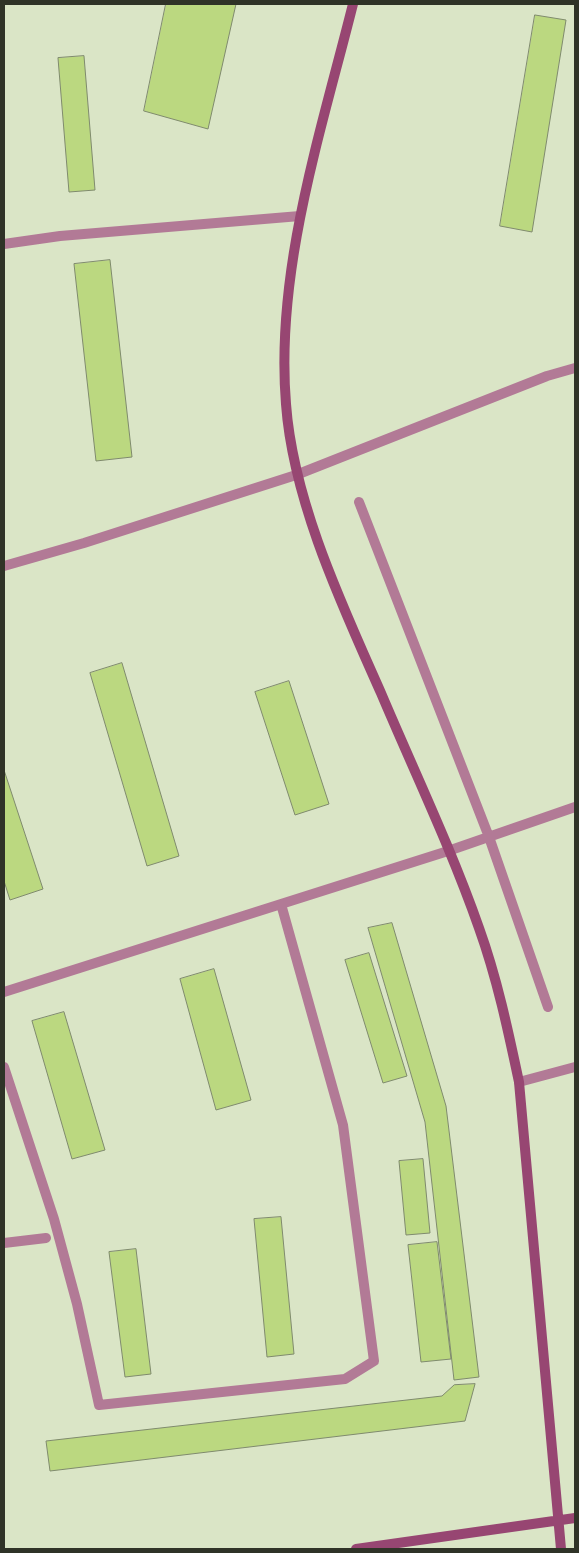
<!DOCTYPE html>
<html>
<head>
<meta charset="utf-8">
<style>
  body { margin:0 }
  #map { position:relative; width:579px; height:1553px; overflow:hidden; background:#dae5c6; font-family:Ubuntu,sans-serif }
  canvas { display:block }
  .frame { position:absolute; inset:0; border:5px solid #2f3327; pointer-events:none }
</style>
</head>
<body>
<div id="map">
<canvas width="579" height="1553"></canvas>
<div class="frame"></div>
</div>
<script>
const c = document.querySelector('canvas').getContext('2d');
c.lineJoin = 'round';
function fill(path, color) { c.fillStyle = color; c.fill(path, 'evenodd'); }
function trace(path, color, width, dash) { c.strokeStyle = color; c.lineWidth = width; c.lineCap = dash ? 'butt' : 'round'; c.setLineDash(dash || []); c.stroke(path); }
const building = new Path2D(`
  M166 4H236L208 129 144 111Z
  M535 15 566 20 532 232 500 226Z
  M84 56 95 190 69 192 58 58Z
  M110 260 132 457 96 461 74 264Z
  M122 663 179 856 147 866 90 673Z
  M289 681 329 804 295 815 255 692Z
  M4 770 43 889 10 900 4 881Z
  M392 923 446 1106 479 1377 454 1380 425 1122 368 928Z
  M369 953 407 1076 383 1083 345 960Z
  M214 969 251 1100 216 1110 180 979Z
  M64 1012 105 1150 72 1159 32 1021Z
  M423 1159 430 1233 406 1235 399 1161Z
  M281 1217 294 1354 267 1357 254 1219Z
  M437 1242 451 1359 421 1362 408 1245Z
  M136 1249 151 1374 125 1377 109 1252Z
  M475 1384 465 1421 50 1471 46 1441 442 1396 454 1385Z`);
const lane = new Path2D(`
  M4 244 60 236 300 216
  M359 502 489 837 548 1007
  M4 992 448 851 575 807
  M4 1067 54 1219 77 1304 99 1405 345 1379 374 1361 343 1125 281 904
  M4 1243 46 1238`);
const street = new Path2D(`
  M4 566 84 543 296 475 547 376 575 368
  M519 1082 575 1067`);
const secondary = new Path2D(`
  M353 4C321 132 275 270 286 404 293 501 342 605 381 693 414 771 451 848 479 928 497 978 508 1030 519 1082L561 1549
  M356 1549 575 1518`);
fill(building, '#bbd880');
trace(building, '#7f8a6d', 1);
trace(lane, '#b27a96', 10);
trace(street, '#b27a96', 10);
trace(secondary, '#974672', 10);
</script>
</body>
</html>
